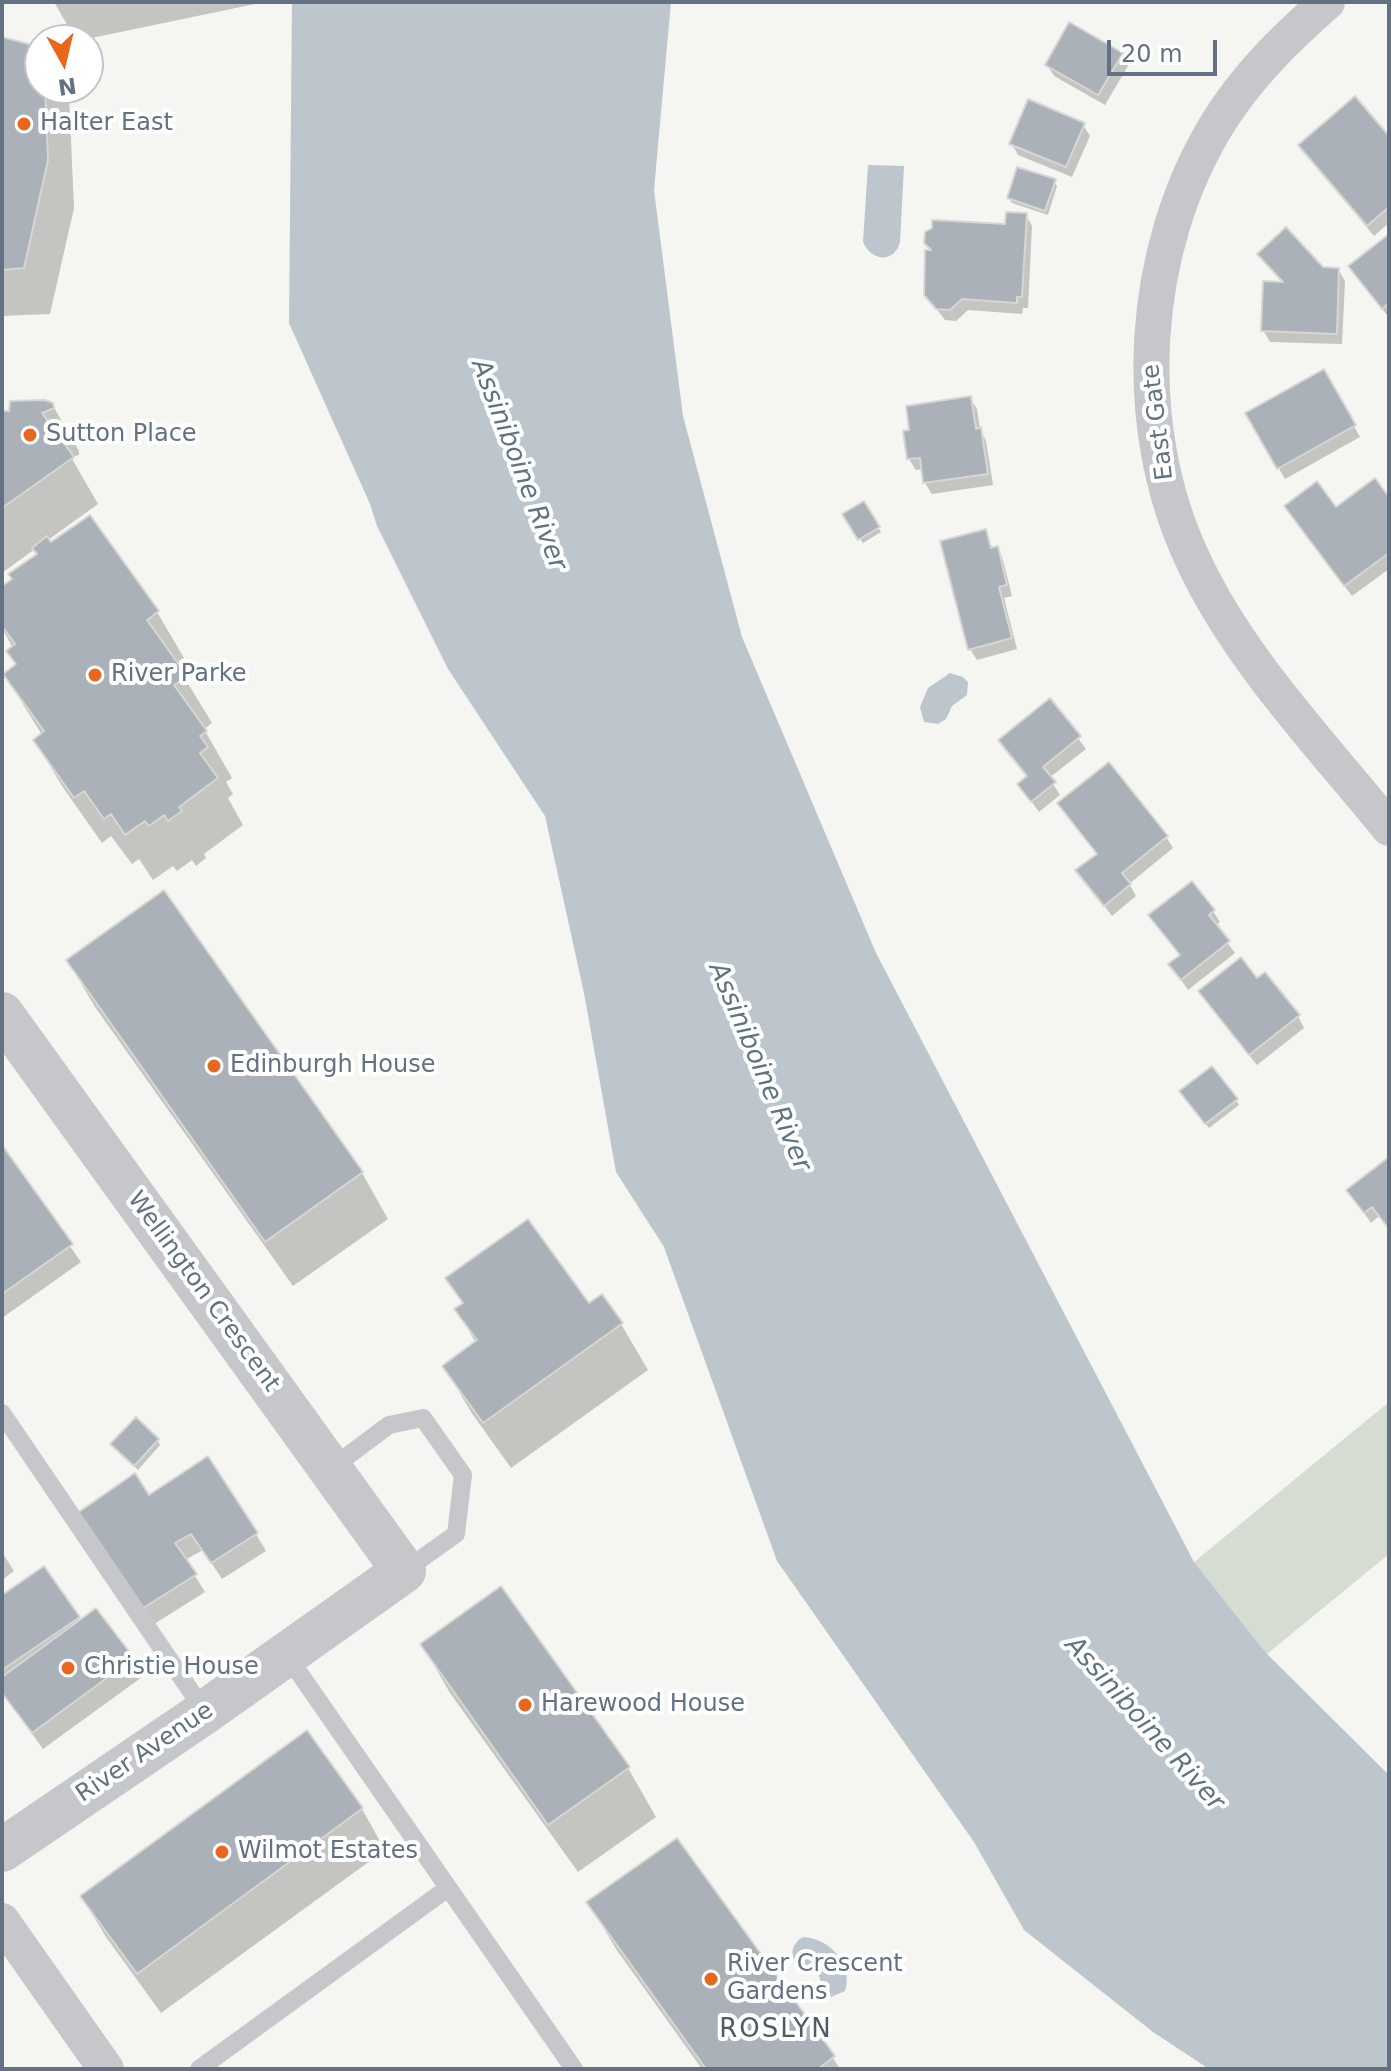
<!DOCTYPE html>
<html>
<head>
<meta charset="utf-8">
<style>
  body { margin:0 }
  #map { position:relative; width:1391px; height:2071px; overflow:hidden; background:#f5f5f1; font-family:"DejaVu Sans",sans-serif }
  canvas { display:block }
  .frame { position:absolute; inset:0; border:4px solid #637183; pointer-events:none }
  .north { position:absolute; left:24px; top:24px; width:80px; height:80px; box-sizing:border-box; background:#fff; border:2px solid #c1c6cd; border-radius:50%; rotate:172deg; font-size:22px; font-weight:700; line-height:32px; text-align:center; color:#637183 }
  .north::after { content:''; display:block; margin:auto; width:28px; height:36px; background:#e9661e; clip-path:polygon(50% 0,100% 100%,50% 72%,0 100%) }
  .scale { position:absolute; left:1107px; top:40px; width:110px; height:36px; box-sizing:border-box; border:4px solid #637183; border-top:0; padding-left:10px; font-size:24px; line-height:28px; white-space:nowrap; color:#637183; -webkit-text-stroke:6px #fff; paint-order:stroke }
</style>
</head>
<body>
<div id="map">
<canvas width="1391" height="2071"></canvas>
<div class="frame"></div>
<div class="north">N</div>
<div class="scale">20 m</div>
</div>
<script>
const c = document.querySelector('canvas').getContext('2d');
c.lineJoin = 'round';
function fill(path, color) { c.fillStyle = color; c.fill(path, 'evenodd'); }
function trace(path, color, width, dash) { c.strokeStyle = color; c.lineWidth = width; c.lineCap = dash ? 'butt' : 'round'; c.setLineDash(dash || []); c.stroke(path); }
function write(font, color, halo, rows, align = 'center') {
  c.font = font + ' "DejaVu Sans",sans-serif'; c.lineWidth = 8; c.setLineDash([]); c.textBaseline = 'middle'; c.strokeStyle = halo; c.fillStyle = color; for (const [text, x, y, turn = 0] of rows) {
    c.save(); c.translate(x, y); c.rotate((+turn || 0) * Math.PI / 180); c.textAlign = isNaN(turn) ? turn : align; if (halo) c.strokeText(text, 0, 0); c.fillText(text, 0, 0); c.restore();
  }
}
const green = new Path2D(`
  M1389 1402V1554L1267 1654 1194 1562Z`);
const water = new Path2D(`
  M292 2H671L654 190 683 416 742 637 876 953 1194 1562 1267 1654 1389 1775V2069H1209L1153 2032 1024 1930 974 1842 777 1561 664 1247 616 1172 584 993 545 816 448 669 377 526 370 504 289 323Z
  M868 165 904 166 900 242C894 264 871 261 863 242Z
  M950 673 963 677 968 682 967 695 952 706 946 719 938 724 924 722 920 707 928 688Z
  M803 1937C829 1938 854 1964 845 1991L831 1997C819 1991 823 1982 817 1972L794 1961C790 1951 794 1942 803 1937Z`);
const shadow = new Path2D(`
  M54 2H255V4L82 40H76Z
  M2 39 40 49V88H64L69 96 74 208 50 314 2 316Z
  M1121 54 1128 66 1105 105 1054 76 1047 65Z
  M1083 125 1090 136 1072 177 1018 155 1012 144Z
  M1389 139V223L1374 236 1307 156 1300 145Z
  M1054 181 1057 186 1048 215 1012 203 1009 198Z
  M1026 215 1032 226 1028 308H1023L1022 314 968 310 956 321 945 320 926 295 932 252 926 243 1007 226Z
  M1389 237V318L1351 267Z
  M1260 254 1322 269H1338L1345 281 1342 344 1270 342 1263 330 1283 284Z
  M1323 371 1360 437 1285 479 1248 414Z
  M970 398 977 409 980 429 986 441 993 485 932 494 925 483 923 469 916 470 909 459Z
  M52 404 79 451V455L71 457 98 504 48 540 51 545 89 518 157 612 184 658 176 664 212 723 204 729 232 778 226 782 233 794 228 798 243 825 204 854 206 858 196 866 192 860 177 871 173 866 153 880 139 859 132 864 111 836 102 843 62 786 35 740 42 735 5 675 17 666 13 648 2 628V589L39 555 35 549 2 573V413Z
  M1389 500V569L1352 596 1293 518Z
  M864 504 881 532 863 543 845 515Z
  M985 532 993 549 997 548 1003 560 1012 596 1004 598 1017 649 977 660 970 649Z
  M1050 701 1086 749 1049 778 1060 795 1039 812 1019 784 1028 778 1000 741Z
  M1059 804 1166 837 1173 848 1129 884 1136 896 1112 916 1078 871 1098 855Z
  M1213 911 1220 922 1215 926 1235 953 1188 990 1171 965 1181 957 1150 916Z
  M68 961 362 1173 388 1219 293 1286 95 1007Z
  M1207 1003 1298 1016 1304 1028 1257 1065Z
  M1184 1096 1236 1100 1239 1105 1209 1128Z
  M2 1148 81 1262 2 1318Z
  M1389 1159V1229L1379 1216 1371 1223 1349 1191Z
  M448 1278 589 1306 621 1324 648 1370 511 1468 471 1412 444 1366 476 1343 457 1310 463 1305Z
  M157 1440 160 1445 138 1470 112 1444Z
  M148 1497 256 1534 266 1551 222 1579 203 1550 185 1560 205 1592 151 1626 89 1531Z
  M2 1552 14 1571 2 1580Z
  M44 1569 80 1622 132 1660 142 1677 43 1749 2 1692V1680L6 1677 2 1672V1597Z
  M422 1644 628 1768 656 1817 578 1872 450 1693Z
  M306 1733 362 1809 385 1850 161 2013 106 1937 82 1897Z
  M676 1840 833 2058 840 2069H702L616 1949 589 1903Z`);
const building = new Path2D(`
  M1069 22 1123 53 1098 95 1045 65Z
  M2 37 40 47V88H45L48 160 24 268 2 270Z
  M1355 96 1389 136V207L1367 226 1298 145Z
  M1028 99 1085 123 1066 167 1009 144Z
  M1017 167 1056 179 1045 211 1007 198Z
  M1006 212 1027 213 1022 297H1017V303L962 299 950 310 936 309 924 295 925 250H931L924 243 925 232 932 228V220L1005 224Z
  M1286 227 1323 267 1339 268 1337 334 1261 331 1263 281 1283 282 1257 254Z
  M1389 234V303L1382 309 1348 266Z
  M1324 369 1356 425 1277 469 1245 413Z
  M971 396 976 429 981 427 988 474 923 483 920 458 907 459 903 431 909 430 906 406Z
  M45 400 53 403 54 408 42 413 74 457 2 508V411H9L10 401Z
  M1375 478 1389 497V553L1344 586 1284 506 1317 481 1336 507Z
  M864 501 880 527 858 540 842 514Z
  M90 515 159 611 147 620 187 676 174 685 207 731 200 736 208 747 200 753 218 778 179 807 182 811 168 821 164 815 149 826 145 821 125 835 111 814 104 819 84 791 74 798 33 740 44 731 3 674 16 664 6 651 15 644 2 626V586L12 579 8 574 37 554 32 548 47 536 51 542Z
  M986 529 991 548 998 546 1007 585 999 587 1012 638 968 650 940 541Z
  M1050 698 1081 736 1043 767 1056 782 1031 802 1017 784 1027 776 998 740Z
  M1109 762 1168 836 1122 873 1131 884 1104 906 1075 870 1097 854 1057 803Z
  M1192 881 1215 910 1209 915 1230 941 1181 980 1168 964 1180 955 1148 915Z
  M164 890 363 1172 265 1242 66 960Z
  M1241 957 1257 978 1265 972 1300 1015 1249 1055 1198 991Z
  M1212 1066 1238 1099 1205 1124 1179 1091Z
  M2 1145 73 1244 2 1294Z
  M1389 1157V1229L1372 1207 1364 1213 1346 1190Z
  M528 1219 589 1303 602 1294 623 1323 483 1423 442 1366 477 1340 454 1309 463 1303 445 1278Z
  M136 1417 159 1439 134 1466 110 1444Z
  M208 1456 258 1533 211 1563 191 1534 175 1543 197 1574 140 1610 76 1514 135 1473 149 1495Z
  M44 1566 80 1617 2 1670V1595Z
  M501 1586 630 1767 548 1825 420 1644Z
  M96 1608 134 1658 32 1733 2 1693V1677Z
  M307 1730 363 1808 137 1974 80 1896Z
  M677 1838 835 2056 818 2069H706L586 1902Z`);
const service = new Path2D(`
  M2 1413 205 1712
  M330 1469 389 1425 423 1418 463 1475 456 1534 404 1571
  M286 1654 574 2069
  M199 2069 448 1888`);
const minor = new Path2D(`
  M1327 2C1286 38 1247 76 1218 123 1140 249 1129 425 1193 560 1238 658 1321 744 1389 828
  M2 1921 106 2069`);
const tertiary = new Path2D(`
  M2 1014 404 1571 205 1712 2 1850`);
const markers = [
  [24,124,8,"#e9661e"],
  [30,435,8,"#e9661e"],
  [95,675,8,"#e9661e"],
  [214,1066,8,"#e9661e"],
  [68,1668,8,"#e9661e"],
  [525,1705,8,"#e9661e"],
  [222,1852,8,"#e9661e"],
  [711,1979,8,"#e9661e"]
];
const poiNames = [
  ["Halter East",40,124],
  ["Sutton Place",46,435],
  ["River Parke",111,675],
  ["Edinburgh House",230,1066],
  ["Christie House",84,1668],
  ["Harewood House",541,1705],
  ["Wilmot Estates",238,1852],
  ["River Crescent",727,1965],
  ["Gardens",727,1993]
];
const streetNames = [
  ["East Gate",1159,422,-97],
  ["Wellington Crescent",203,1292,54],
  ["River Avenue",145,1753,-34]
];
const waterNames = [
  ["Assiniboine River",518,465,69],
  ["Assiniboine River",759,1067,67],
  ["Assiniboine River",1144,1724,48]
];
const neighbourhoodNames = [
  ["ROSLYN",776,2030]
];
fill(green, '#d5dcd2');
fill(water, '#bdc6cd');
fill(shadow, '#0003');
fill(building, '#aab1b8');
trace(building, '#d6d6d4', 2);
trace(service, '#c5c7cb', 18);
trace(minor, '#c5c7cb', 36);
trace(tertiary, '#c5c7cb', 44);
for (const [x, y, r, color] of markers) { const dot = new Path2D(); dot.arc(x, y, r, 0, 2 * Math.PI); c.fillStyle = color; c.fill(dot); trace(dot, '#fff', 3); }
write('24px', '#637183', '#fff', poiNames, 'left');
write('24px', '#637183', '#fff', streetNames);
write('italic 26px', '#5f7381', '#fff', waterNames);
c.letterSpacing = '2px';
write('26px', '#515b68', '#fff', neighbourhoodNames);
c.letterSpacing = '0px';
</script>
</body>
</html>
